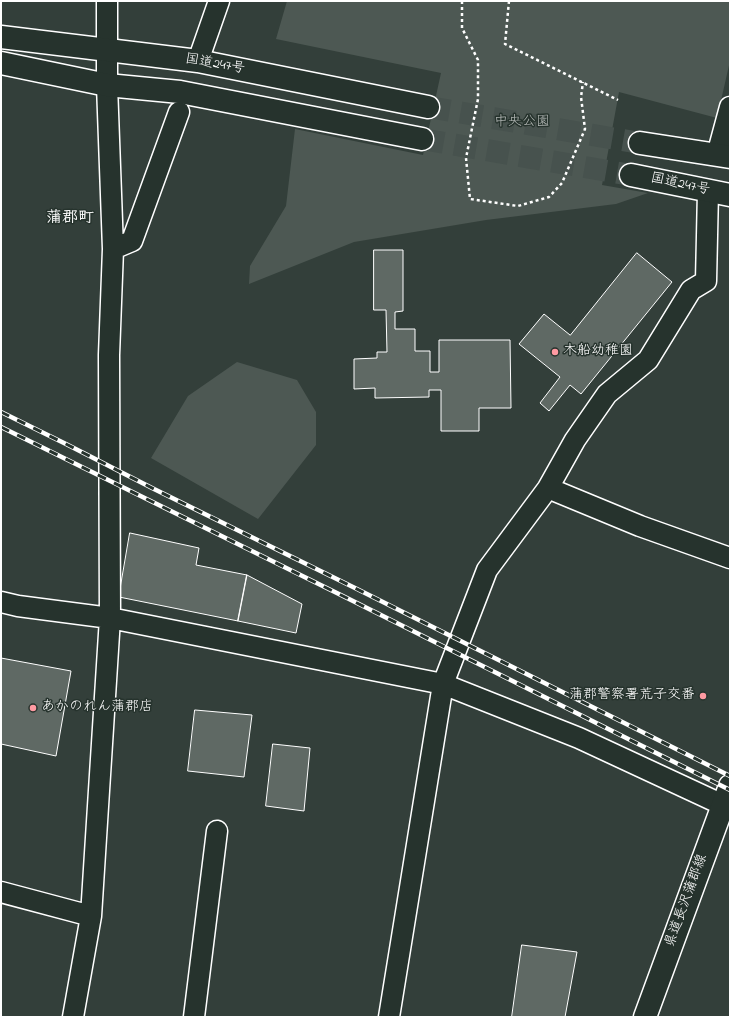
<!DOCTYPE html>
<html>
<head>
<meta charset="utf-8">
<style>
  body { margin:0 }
  #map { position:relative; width:731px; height:1018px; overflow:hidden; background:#333f3a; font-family:"Indie Flower",sans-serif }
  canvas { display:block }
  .frame { position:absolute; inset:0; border:2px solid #fff; pointer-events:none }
</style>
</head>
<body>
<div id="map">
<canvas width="731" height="1018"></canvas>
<div class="frame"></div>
</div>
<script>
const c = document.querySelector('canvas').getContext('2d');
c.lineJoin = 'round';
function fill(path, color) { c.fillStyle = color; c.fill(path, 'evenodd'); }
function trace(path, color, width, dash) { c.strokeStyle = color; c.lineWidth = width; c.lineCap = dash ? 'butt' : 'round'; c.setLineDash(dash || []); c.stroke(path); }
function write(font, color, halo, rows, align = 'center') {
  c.font = font + ' "Indie Flower","Klee One",sans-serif'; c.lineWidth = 3; c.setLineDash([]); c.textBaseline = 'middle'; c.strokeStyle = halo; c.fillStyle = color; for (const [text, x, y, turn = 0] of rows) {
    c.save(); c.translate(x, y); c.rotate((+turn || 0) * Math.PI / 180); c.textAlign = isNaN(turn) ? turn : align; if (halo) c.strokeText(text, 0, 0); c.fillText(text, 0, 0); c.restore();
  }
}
const green = new Path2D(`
  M287 1H730V61L717 118 619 92 602 185 648 193 616 204 486 220 354 242 249 284 250 266 286 206 295 129 423 155 441 73 276 39Z
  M237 362 297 380 316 412V445L258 519 151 458 188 396Z`);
const building = new Path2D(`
  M374 250H403V311L395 312V329H415V351H430V372H439V340H510L511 408H479V431H441V390H429V397L375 398V388L354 389V359L377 358V352H387L386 310H374Z
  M637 253 672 282 581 394 570 385 549 411 540 403 560 377 519 344 544 314 570 335Z
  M130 533 199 548 196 565 247 575 238 621 119 597Z
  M247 575 302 604 296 633 238 621Z
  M1 658 71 671 56 756 1 744Z
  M195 710 252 715 244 777 188 771Z
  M273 744 310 748 304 811 266 806Z
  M522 945 577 952 565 1017H512Z`);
const highwayTunnel = new Path2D(`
  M428 107 640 143
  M422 139 631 175`);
const path = new Path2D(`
  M462 1V28L478 60V99L466 158 470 199 518 206 549 197 562 183 585 129 581 97 583 82
  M509 1 505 44 618 100`);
const minor = new Path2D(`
  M198 61 219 1
  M717 155 730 107
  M113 249 132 241 179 112
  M548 488 640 526 730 558
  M1 602 18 606 110 618 443 684 579 738 723 805
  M1 892 91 916
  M73 1017 91 916 110 618 109 355 113 249 107 85V1
  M194 1017 217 831
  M389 1017 443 684 487 570 548 488 575 440 607 394 648 360 691 290 706 281 708 191`);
const major = new Path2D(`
  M645 1017 730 786`);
const highway = new Path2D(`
  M1 37 198 61 428 107
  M1 63 107 85 180 92 422 139
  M640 143 730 157
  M631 175 730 195`);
const rail = new Path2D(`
  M1 412 66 444 154 489 355 588 730 776
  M1 427 349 599 730 790`);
const markers = [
  [555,352,4,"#ff9aa2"],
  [703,696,4,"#ff9aa2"],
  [33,708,4,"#ff9aa2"]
];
const streetNames = [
  ["国道247号",215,65,10],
  ["国道247号",680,185,12],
  ["県道長沢蒲郡線",687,901,-70]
];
const parkNames = [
  ["中央公園",522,123]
];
const poiNames = [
  ["木船幼稚園",563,352],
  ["蒲郡警察署荒子交番",695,696,"right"],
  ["あかのれん蒲郡店",41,708]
];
const quarterNames = [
  ["蒲郡町",70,219]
];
fill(green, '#4d5853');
fill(building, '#5f6964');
trace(building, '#fff', 1);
trace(highwayTunnel, '#47524e', 22, [22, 11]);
trace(minor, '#fff', 23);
trace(major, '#fff', 25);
trace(highway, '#fff', 25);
trace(path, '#fff', 2.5, [3, 3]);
trace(minor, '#26332d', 20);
trace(major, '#26332d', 22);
trace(highway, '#26332d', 22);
trace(rail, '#fff', 4.5);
trace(rail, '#26332d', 3, [9]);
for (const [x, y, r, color] of markers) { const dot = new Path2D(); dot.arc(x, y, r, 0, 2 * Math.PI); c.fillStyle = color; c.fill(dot); trace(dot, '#26332d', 1.5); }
write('14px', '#fff', '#26332d', streetNames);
write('14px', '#b8bcba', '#26332d', parkNames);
write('14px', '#fff', '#26332d', poiNames, 'left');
write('bold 16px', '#fff', '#26332d', quarterNames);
</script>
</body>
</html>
